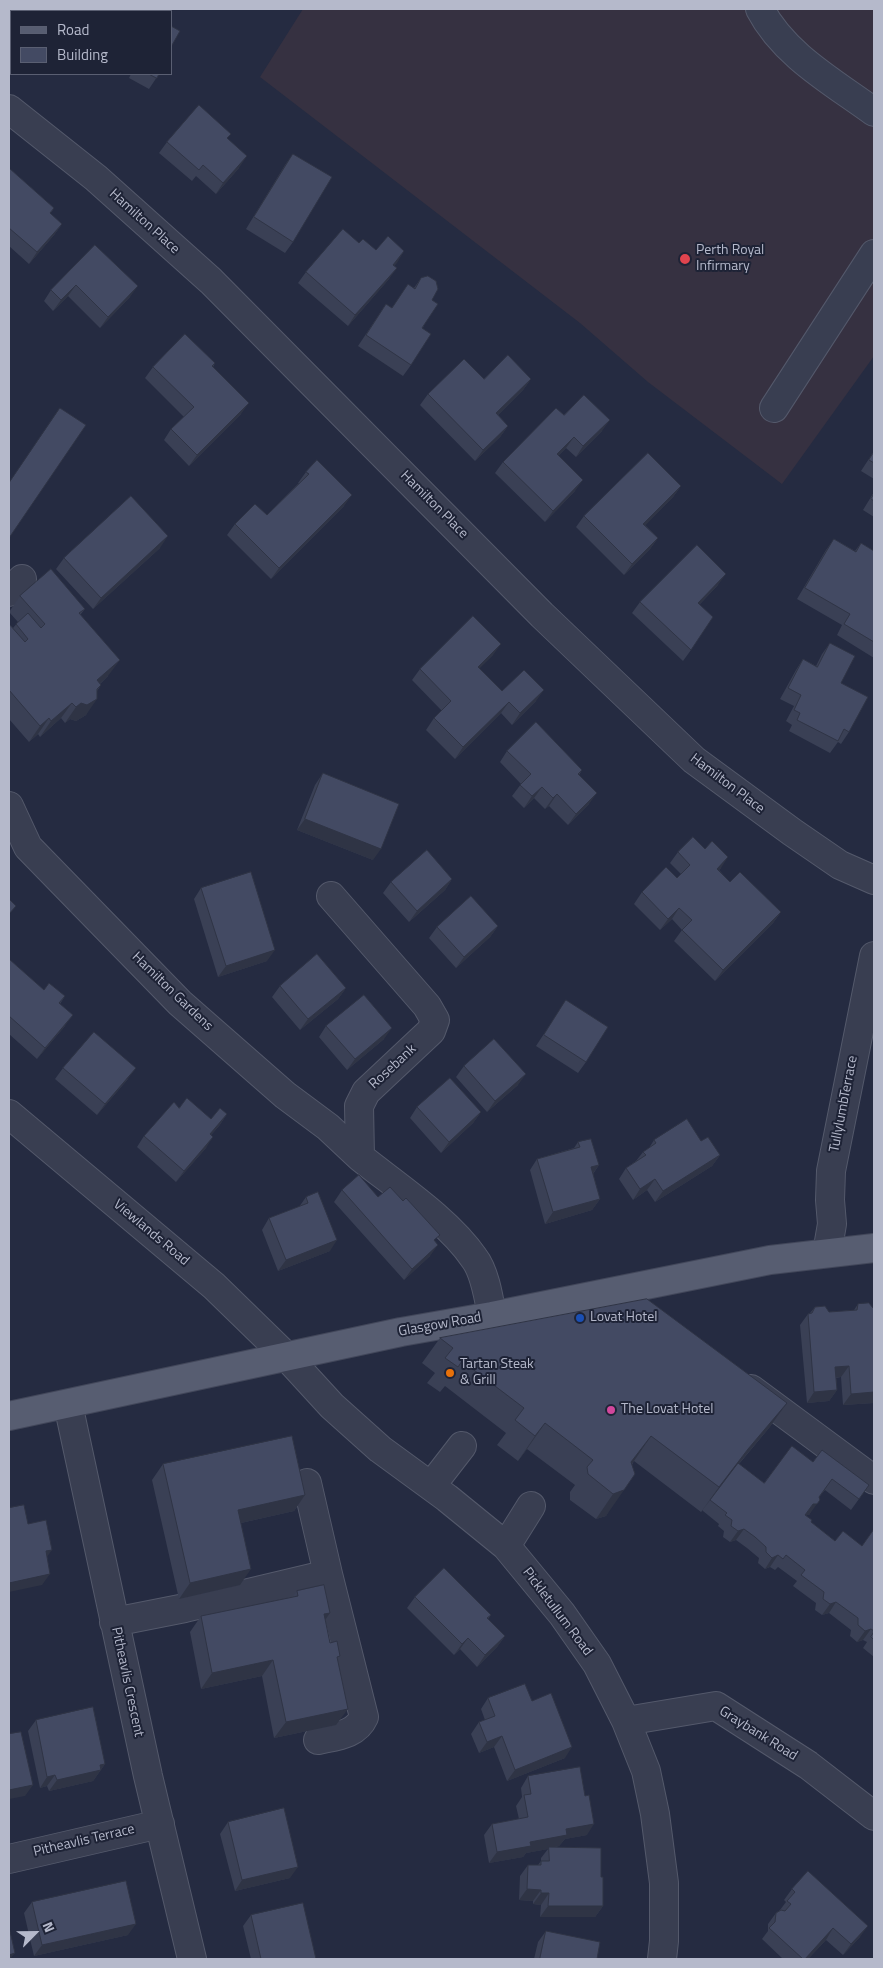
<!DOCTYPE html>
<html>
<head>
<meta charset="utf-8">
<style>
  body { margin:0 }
  #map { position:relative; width:883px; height:1968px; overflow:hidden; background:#252b41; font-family:"Titillium Web",sans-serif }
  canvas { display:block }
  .frame { position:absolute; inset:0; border:10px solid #b5b9cb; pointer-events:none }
  .legend { position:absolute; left:10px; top:10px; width:162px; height:65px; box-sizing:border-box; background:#1e2336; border:1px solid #5a5f72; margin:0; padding:6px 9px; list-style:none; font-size:15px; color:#b5b9cb }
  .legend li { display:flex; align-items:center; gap:10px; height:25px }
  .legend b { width:25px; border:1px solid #5a5f72 }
  .north { position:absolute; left:10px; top:1908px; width:50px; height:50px; -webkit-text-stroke:4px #1e2336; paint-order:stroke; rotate:67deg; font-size:14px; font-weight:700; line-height:20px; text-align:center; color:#b5b9cb }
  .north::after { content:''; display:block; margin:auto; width:18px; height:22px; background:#b5b9cb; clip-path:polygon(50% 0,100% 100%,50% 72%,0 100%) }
</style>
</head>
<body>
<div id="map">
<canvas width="883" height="1968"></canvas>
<div class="frame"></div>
<ul class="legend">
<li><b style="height:6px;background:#575d71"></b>Road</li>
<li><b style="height:14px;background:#434a63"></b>Building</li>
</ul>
<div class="north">N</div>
</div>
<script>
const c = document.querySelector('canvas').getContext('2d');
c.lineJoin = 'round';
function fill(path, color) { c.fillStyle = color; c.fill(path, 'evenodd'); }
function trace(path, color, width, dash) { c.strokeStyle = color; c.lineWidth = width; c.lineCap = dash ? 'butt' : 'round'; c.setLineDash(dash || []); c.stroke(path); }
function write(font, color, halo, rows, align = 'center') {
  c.font = font + ' "Titillium Web",sans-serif'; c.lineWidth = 4; c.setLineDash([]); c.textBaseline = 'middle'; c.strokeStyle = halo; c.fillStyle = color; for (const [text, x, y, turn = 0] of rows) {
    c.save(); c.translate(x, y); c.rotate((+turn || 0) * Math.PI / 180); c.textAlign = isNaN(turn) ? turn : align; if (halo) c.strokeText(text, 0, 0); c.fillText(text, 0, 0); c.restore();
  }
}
const medical = new Path2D(`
  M303 9H874V356L782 484 648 382 580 323 260 77Z`);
const minor = new Path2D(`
  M760 9C784 55 833 82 874 112
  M33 11 35 9
  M9 50 11 46
  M9 109 96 178 211 281 542 615 694 760 792 832 840 865 874 880
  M774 408 874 254
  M9 592 22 579
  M9 806 28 847 180 1003 285 1095 328 1127 360 1157
  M331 896 427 1006 435 1020 431 1031 366 1092 359 1106 360 1157C396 1186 448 1220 474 1258 485 1272 489 1299 492 1316
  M9 1114 214 1286 288 1358 332 1406 380 1449 447 1498 506 1546 562 1614 597 1664 626 1721 646 1771 655 1814 664 1883V1941L662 1959
  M827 1253 832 1224 830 1200 831 1171 874 956
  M751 1389 874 1480
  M68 1404 148 1776 192 1959
  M307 1483 328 1574 364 1717C356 1735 336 1736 318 1740
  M431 1486 462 1446
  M506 1546 531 1506
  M114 1622 185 1608 328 1574
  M626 1721 716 1706 808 1765 874 1816
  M9 1859 160 1824`);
const major = new Path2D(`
  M9 1416 401 1332 492 1316 770 1260 874 1248`);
const wall = new Path2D(`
  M131 74H159L149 89 129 78Z
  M167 142 239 168 216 194 196 176 192 181 159 153Z
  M293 154V242L285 253 246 229 285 165Z
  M9 168 54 208 50 214 62 224 54 235 29 264 9 246Z
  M359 243 376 250 404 251 394 266 389 279 348 326 298 283 306 272Z
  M95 245 130 297 100 328 68 296 53 311 44 301 51 290Z
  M421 278 432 300 411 365 403 376 358 346 386 304 391 308 414 288Z
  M215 363 213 367 241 414 189 466 164 440 171 429 184 417 145 378 153 367Z
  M484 379H531L523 390 498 415 508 426 500 437 475 461 420 405 428 394Z
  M564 415 602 431 576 457 566 448 558 456 575 491 545 522 495 473 503 462Z
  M874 451V479L861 471Z
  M306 472 344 506 271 579 227 535 235 524 267 515 299 483H298Z
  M681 486 673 497 645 525 658 538 650 549 624 575 576 527 584 516Z
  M874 492V517L863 510Z
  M834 539 855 551 861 543 874 551V658L837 635 842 625 797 599 826 550Z
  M160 548 93 609 56 569 64 558Z
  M718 585 700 604 691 650 683 661 632 613 640 602Z
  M20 596 85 609 80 615 108 676 100 684 101 685 97 691 86 715 76 721 70 719 65 723 61 718 40 737 38 734 29 742 9 719V624L13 628 18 622 9 612Z
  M830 643 841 683 849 732 841 744 838 742 830 753 789 731 792 725 786 721 794 706 780 699 796 670 803 659 816 666 822 654Z
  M493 655 479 668 502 691 536 701 512 725 501 713 455 759 426 730 434 718 442 711 412 680 420 669Z
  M507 751 582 770 579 775 589 804 568 825 549 806 545 809 534 798 524 808 512 796 521 784 500 762Z
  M323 773 373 860 297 830 315 785Z
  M678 852 721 868 719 870 730 882 781 912 773 923 715 981 674 941 682 930 672 919 660 930 634 904 642 892 677 878 681 874 670 863Z
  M452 879 445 890 409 922 383 893 391 882Z
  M201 888 267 961 218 977 194 899Z
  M498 926 490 937 456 968 429 938 437 927Z
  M9 959 44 990 65 996 60 1004 65 1026 37 1059 9 1034Z
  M280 986 346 988 338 999 300 1030 272 997Z
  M566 1000 586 1062 578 1073 536 1046Z
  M326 1026 384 1039 347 1070 319 1037Z
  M464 1066 518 1085 487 1112 456 1077Z
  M63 1068 128 1079 97 1115 55 1079Z
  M417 1107 481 1112 473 1123 441 1153 410 1118Z
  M179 1108 211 1119 227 1114 219 1126 211 1135 206 1148 176 1182 137 1147 144 1136Z
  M654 1140 701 1141 720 1155 712 1166 655 1202 647 1190 633 1200 619 1179 626 1168 636 1161 643 1152 649 1148Z
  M578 1142 599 1165 593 1174 600 1199 592 1210 545 1224 530 1170 537 1159 574 1148Z
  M342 1190 378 1197 430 1256 404 1280 334 1202Z
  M306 1197 330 1251 278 1271 262 1230 269 1218 299 1207Z
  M858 1304 874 1403 843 1405 841 1377 836 1378 837 1390 829 1401 807 1403 800 1325 808 1314 810 1313 815 1307 829 1312 854 1310Z
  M440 1338 787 1403 769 1428 739 1464 764 1483 813 1462 869 1485 851 1510 825 1490 819 1497 809 1515H806L811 1522 835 1541 862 1546 874 1529V1657L863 1648 867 1642 863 1640 857 1642 850 1636 851 1630 829 1613 822 1615 815 1610 816 1603 793 1586 797 1581 778 1567 775 1570 770 1567 765 1569 758 1563 759 1558 747 1548 736 1540 730 1542 723 1537 724 1531 718 1526 719 1524 703 1511V1510L701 1512 634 1461 606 1516 596 1519 570 1500V1492L575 1485 527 1449 518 1461 497 1445 506 1433 445 1386 440 1392 427 1383 435 1373 422 1363Z
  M163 1464 305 1495 294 1511 241 1523 240 1585 179 1599 152 1480Z
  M297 1591 325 1620 330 1643 336 1725 274 1738 262 1676 201 1689 190 1632 201 1616 292 1597Z
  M415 1597 491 1615 488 1619 505 1636 497 1647 477 1667 460 1649 454 1655 407 1608Z
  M488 1698 532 1701 565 1758 507 1781 494 1747 479 1753 471 1734 479 1722 485 1720 481 1709Z
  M36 1720 105 1764 93 1781 49 1791 47 1786 40 1788 28 1731Z
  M528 1776 587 1835 565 1839 559 1846 556 1847 601 1877 603 1906 595 1917H540L541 1905 533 1904V1901L519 1900 520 1876 528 1865H538L541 1861V1858L548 1849 526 1853 523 1857 489 1863 484 1835 492 1824 519 1819 516 1806 522 1797 521 1788Z
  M228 1822 290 1878 235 1891 220 1834Z
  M792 1889 860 1937 843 1955 826 1940 808 1959H783L762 1939 768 1931V1924L776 1913 780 1910 786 1902 784 1900Z
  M32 1902 128 1935 34 1956 24 1913Z
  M251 1915 316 1959H251L243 1926Z
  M546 1931 597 1959H534L538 1942Z`);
const shadedWall = new Path2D(`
  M247 156 239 168 216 194 223 183Z
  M62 224 54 235 29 264 37 252Z
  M404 251 397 263 385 276 393 265Z
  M397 268 389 279 348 326 355 315Z
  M76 285 68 296 53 311 61 300Z
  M138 286 130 297 100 328 108 317Z
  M531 379 523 390 488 425 496 413Z
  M249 403 241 414 189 466 197 455Z
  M610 420 602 431 576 457 583 446Z
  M508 426 500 437 475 461 483 450Z
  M574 437 566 448 549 465 557 454Z
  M583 480 575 491 545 522 553 511Z
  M681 486 673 497 636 535 643 524Z
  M352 495 344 506 271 579 279 568Z
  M168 536 160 548 93 609 101 598Z
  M658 538 650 549 624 575 632 564Z
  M726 574 718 585 690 614 698 603Z
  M501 644 493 655 470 678 478 667Z
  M120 660 108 676 86 696 97 680Z
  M544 690 536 701 512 725 520 713Z
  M97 699 86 715 76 721 70 719 65 723 76 707 81 703Z
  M509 702 501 713 455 759 463 747Z
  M72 703 61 718 40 737 51 721Z
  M49 718 38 734 29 742 40 726Z
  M542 787 534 798 524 808 532 796Z
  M597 793 589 804 568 825 576 814Z
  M557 794 549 806 545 809 553 798Z
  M305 819 381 849 373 860 297 830Z
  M728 857 721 868 709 880 717 869Z
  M452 879 445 890 409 922 417 911Z
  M679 908 672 919 660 930 668 919Z
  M781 912 773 923 715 981 723 970Z
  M498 926 490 937 456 968 464 957Z
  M275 950 267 961 218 977 226 966Z
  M346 988 338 999 300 1030 308 1019Z
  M73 1015 65 1026 37 1059 45 1048Z
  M392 1028 384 1039 347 1070 355 1059Z
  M136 1068 128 1079 97 1115 105 1104Z
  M526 1074 518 1085 487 1112 495 1101Z
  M481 1112 473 1123 441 1153 449 1142Z
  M227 1114 219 1126 202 1145 210 1134Z
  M213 1137 206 1148 176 1182 184 1171Z
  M720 1155 712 1166 655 1202 663 1191Z
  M599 1165 591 1176V1167Z
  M655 1179 647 1190 633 1200 640 1189Z
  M600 1199 592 1210 545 1224 553 1212Z
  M337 1240 330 1251 278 1271 286 1260Z
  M438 1245 430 1256 404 1280 412 1269Z
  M849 1366 841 1377 827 1378 835 1367Z
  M837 1390 829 1401 807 1403 814 1392Z
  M874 1392V1403L843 1405 851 1394Z
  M787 1403 769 1428 730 1474 701 1512 719 1487 748 1449Z
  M545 1423 527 1449 518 1461 535 1436Z
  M651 1436 634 1461 614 1488 631 1462Z
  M832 1479 814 1504H817L809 1515H805Z
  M624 1490 606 1516 596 1519 613 1494Z
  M305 1495 294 1511 227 1526 238 1510Z
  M744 1529 736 1540 730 1542 738 1531Z
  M52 1550 44 1561 46 1551Z
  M778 1555 770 1567 765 1569 772 1558Z
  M251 1569 240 1585 179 1599 190 1583Z
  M50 1574 42 1585 9 1592V1583Z
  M836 1602 829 1613 822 1615 830 1604Z
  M330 1613 319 1629 324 1614Z
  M871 1629 863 1640 857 1642 865 1631Z
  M505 1636 497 1647 477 1667 485 1655Z
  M468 1638 460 1649 454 1655 462 1644Z
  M273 1660 262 1676 201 1689 212 1673Z
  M348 1709 336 1725 274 1738 286 1722Z
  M502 1736 494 1747 479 1753 487 1742Z
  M572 1747 565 1758 507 1781 515 1770Z
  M105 1764 93 1781 49 1791 57 1780 100 1765Z
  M55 1775 47 1786 40 1788 47 1777Z
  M33 1785 25 1796 9 1799V1790Z
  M594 1824 587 1835 565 1839 559 1846 549 1848V1847L548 1849 526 1853 523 1857 489 1863 497 1852 530 1842 566 1829Z
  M298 1867 290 1878 235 1891 242 1880Z
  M527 1889 541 1890 533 1901 519 1900Z
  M541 1893H549L541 1905 533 1904Z
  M548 1906H603L595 1917H540Z
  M136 1924 128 1935 34 1956 42 1945Z
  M868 1926 860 1937 843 1955 851 1944Z
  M833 1928 826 1940 808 1959H805Z
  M15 1953 10 1959H9V1955Z`);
const building = new Path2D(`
  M86 9H141L145 11H85Z
  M171 26 180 31 171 47Z
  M149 74H159L157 78Z
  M199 105 231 134 227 138 247 156 223 183 203 165 199 170 167 142Z
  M293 154 332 177 293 242 254 217Z
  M9 168 54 208 50 213 62 224 37 252 9 228Z
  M343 229 359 243 363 239 376 250 388 236 404 251 393 265 397 268 355 315 306 272Z
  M95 245 138 286 108 317 76 285 61 300 51 290Z
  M428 276 436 281 438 289 432 300 438 304 422 328 431 334 411 365 366 335 386 304 392 308 408 284 415 289 421 278Z
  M185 334 215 363 212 366 249 403 197 455 171 429 194 407 153 367Z
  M508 355 531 379 496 413 508 426 483 450 428 394 464 359 484 379Z
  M584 395 610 420 583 446 574 437 557 454 583 480 553 511 503 462 556 408 564 415Z
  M60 408 86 425 9 538V483Z
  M874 452V463L869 460Z
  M648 453 681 486 643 524 658 538 632 564 584 516Z
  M317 460 352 495 279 568 235 524 255 504 267 515 309 474 306 472Z
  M874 494V501L871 499Z
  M131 496 168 536 101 598 64 558Z
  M834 539 856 552 861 543 874 551V642L844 624 850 614 805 588Z
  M697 545 726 574 698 603 713 617 691 650 640 602Z
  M51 569 85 609 79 613 120 660 97 680 101 685 97 689V699L87 705 81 703 76 707 72 703 51 721 49 718 40 726 9 690V624L25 642 28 639 16 624 28 613 41 628 45 624 20 596Z
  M473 616 501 644 478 667 502 691 524 670 544 690 520 713 509 702 463 747 434 718 451 701 420 669Z
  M830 643 855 656 841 683 868 697 849 732 844 729 838 741 797 720 800 713 794 710 801 695 788 688 803 659 817 667Z
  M536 722 582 770 578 774 597 793 576 814 557 794 553 798 542 787 532 796 520 785 531 774 507 751Z
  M323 773 399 804 381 849 305 819Z
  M693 837 705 849 712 841 728 857 717 869 730 882 740 872 781 912 723 970 682 930 692 920 679 908 668 919 642 892 666 867 677 878 690 865 678 852Z
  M427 850 452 879 417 911 391 882Z
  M251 872 275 950 226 966 201 888Z
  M471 896 498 926 464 957 437 927Z
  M9 899 16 906 9 914Z
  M317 954 346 988 308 1019 280 986Z
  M9 959 44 990 49 983 65 996 59 1003 73 1015 45 1048 9 1016Z
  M364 995 392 1028 355 1059 326 1026Z
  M566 1000 608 1027 586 1062 544 1035Z
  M94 1032 136 1068 105 1104 63 1068Z
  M494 1039 526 1074 495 1101 464 1066Z
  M450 1078 481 1112 449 1142 417 1107Z
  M187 1098 211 1119 220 1108 227 1114 210 1134 213 1137 184 1171 144 1136 174 1102 179 1108Z
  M687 1119 701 1141 708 1137 720 1155 663 1191 655 1179 640 1189 626 1168 646 1155 643 1152 656 1143 654 1140Z
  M591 1139 599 1165 591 1167 600 1199 553 1212 537 1159 580 1147 578 1142Z
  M359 1175 378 1197 390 1187 403 1201 406 1198 440 1235 434 1240 438 1245 412 1269 342 1190Z
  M318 1192 337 1240 286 1260 269 1218 308 1203 306 1197Z
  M647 1299 787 1403 748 1449 719 1487 651 1436 631 1462 635 1474 624 1490 613 1494 588 1474 587 1467 593 1460 545 1423 535 1436 515 1420 524 1408 462 1361 458 1367 445 1358 453 1348 440 1338Z
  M869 1303 873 1308H874V1392L851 1394 849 1366 835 1367 837 1390 814 1392 808 1314 812 1313 815 1307 825 1306 829 1312 857 1310 858 1304Z
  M292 1436 305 1495 238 1510 251 1569 190 1583 163 1464Z
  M792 1446 813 1462 822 1450 869 1485 859 1499 832 1479 819 1497 820 1500 817 1504H813L805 1515 812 1520 811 1522 835 1541 843 1531 862 1546 874 1529V1631L871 1629 865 1631 858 1625V1618L836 1602 830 1604 823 1599 824 1592 801 1575 805 1570 786 1555 783 1559 778 1555 772 1558 766 1552V1547L755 1537 744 1529 738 1531 731 1526 732 1520 725 1515 727 1513 710 1500 738 1463 764 1483Z
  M24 1505 28 1524 46 1520 52 1550 46 1551 50 1574 9 1583V1508Z
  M444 1568 491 1615 487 1618 505 1636 485 1655 468 1638 462 1644 415 1597Z
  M324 1585 330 1613 324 1614 330 1643 337 1641 340 1656 337 1657 348 1709 286 1722 273 1660 212 1673 201 1616 298 1596 297 1591Z
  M874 1632V1640L871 1637Z
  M525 1684 532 1701 551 1693 572 1747 515 1770 502 1736 487 1742 479 1722 495 1716 488 1698Z
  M93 1707 105 1764 100 1765 101 1770 57 1780 55 1775 47 1777 36 1720Z
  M21 1732 33 1785 9 1790V1734Z
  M580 1767 585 1796 589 1795 594 1824 566 1829 567 1835 530 1842 531 1846 497 1852 492 1824 528 1817 524 1795 531 1794 528 1776Z
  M284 1808 298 1867 242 1880 228 1822Z
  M549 1847 601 1848V1877H603V1906H548L549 1893H541V1890L527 1889 528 1865H541V1861H549Z
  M808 1871 868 1926 851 1944 833 1928 805 1959H803L769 1928 775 1922 776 1913 781 1910 785 1911 791 1904 787 1901 795 1892 792 1889Z
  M126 1881 136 1924 42 1945 32 1902Z
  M303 1903 316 1959H261L251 1915Z
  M9 1927 15 1953 9 1955Z
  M546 1931 600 1942 597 1959H540Z`);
const markers = [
  [685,259,6,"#e0444e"],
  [580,1318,5,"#1a4fb4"],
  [450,1373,5,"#e8710a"],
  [611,1410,5,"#d1479c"]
];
const streetNames = [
  ["Hamilton Place",144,222,42],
  ["Hamilton Place",434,505,45],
  ["Hamilton Place",727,784,37],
  ["Hamilton Gardens",172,992,44],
  ["Rosebank",393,1067,-43],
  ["TullylumbTerrace",844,1104,-79],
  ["Viewlands Road",151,1233,40],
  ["Glasgow Road",440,1325,-10],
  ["Pickletullum Road",557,1612,53],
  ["Pitheavlis Crescent",127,1682,78],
  ["Graybank Road",758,1734,32],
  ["Pitheavlis Terrace",84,1841,-13]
];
const poiNames = [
  ["Perth Royal",696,251],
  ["Infirmary",696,267],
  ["Lovat Hotel",590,1318],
  ["Tartan Steak",460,1365],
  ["& Grill",460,1381],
  ["The Lovat Hotel",621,1410]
];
fill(medical, '#363141');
trace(minor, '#54596b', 30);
trace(major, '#42475a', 30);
trace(minor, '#393e51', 28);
trace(major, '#575d71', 28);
fill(wall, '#3a4055');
fill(shadedWall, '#2f3445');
fill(building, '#434a63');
trace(building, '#2f3445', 1);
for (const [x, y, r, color] of markers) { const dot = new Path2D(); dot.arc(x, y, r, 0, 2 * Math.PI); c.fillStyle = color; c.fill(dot); trace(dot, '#1e2336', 2); }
write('14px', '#b5b9cb', '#1e2336', streetNames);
write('14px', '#b5b9cb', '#1e2336', poiNames, 'left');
</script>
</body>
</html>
